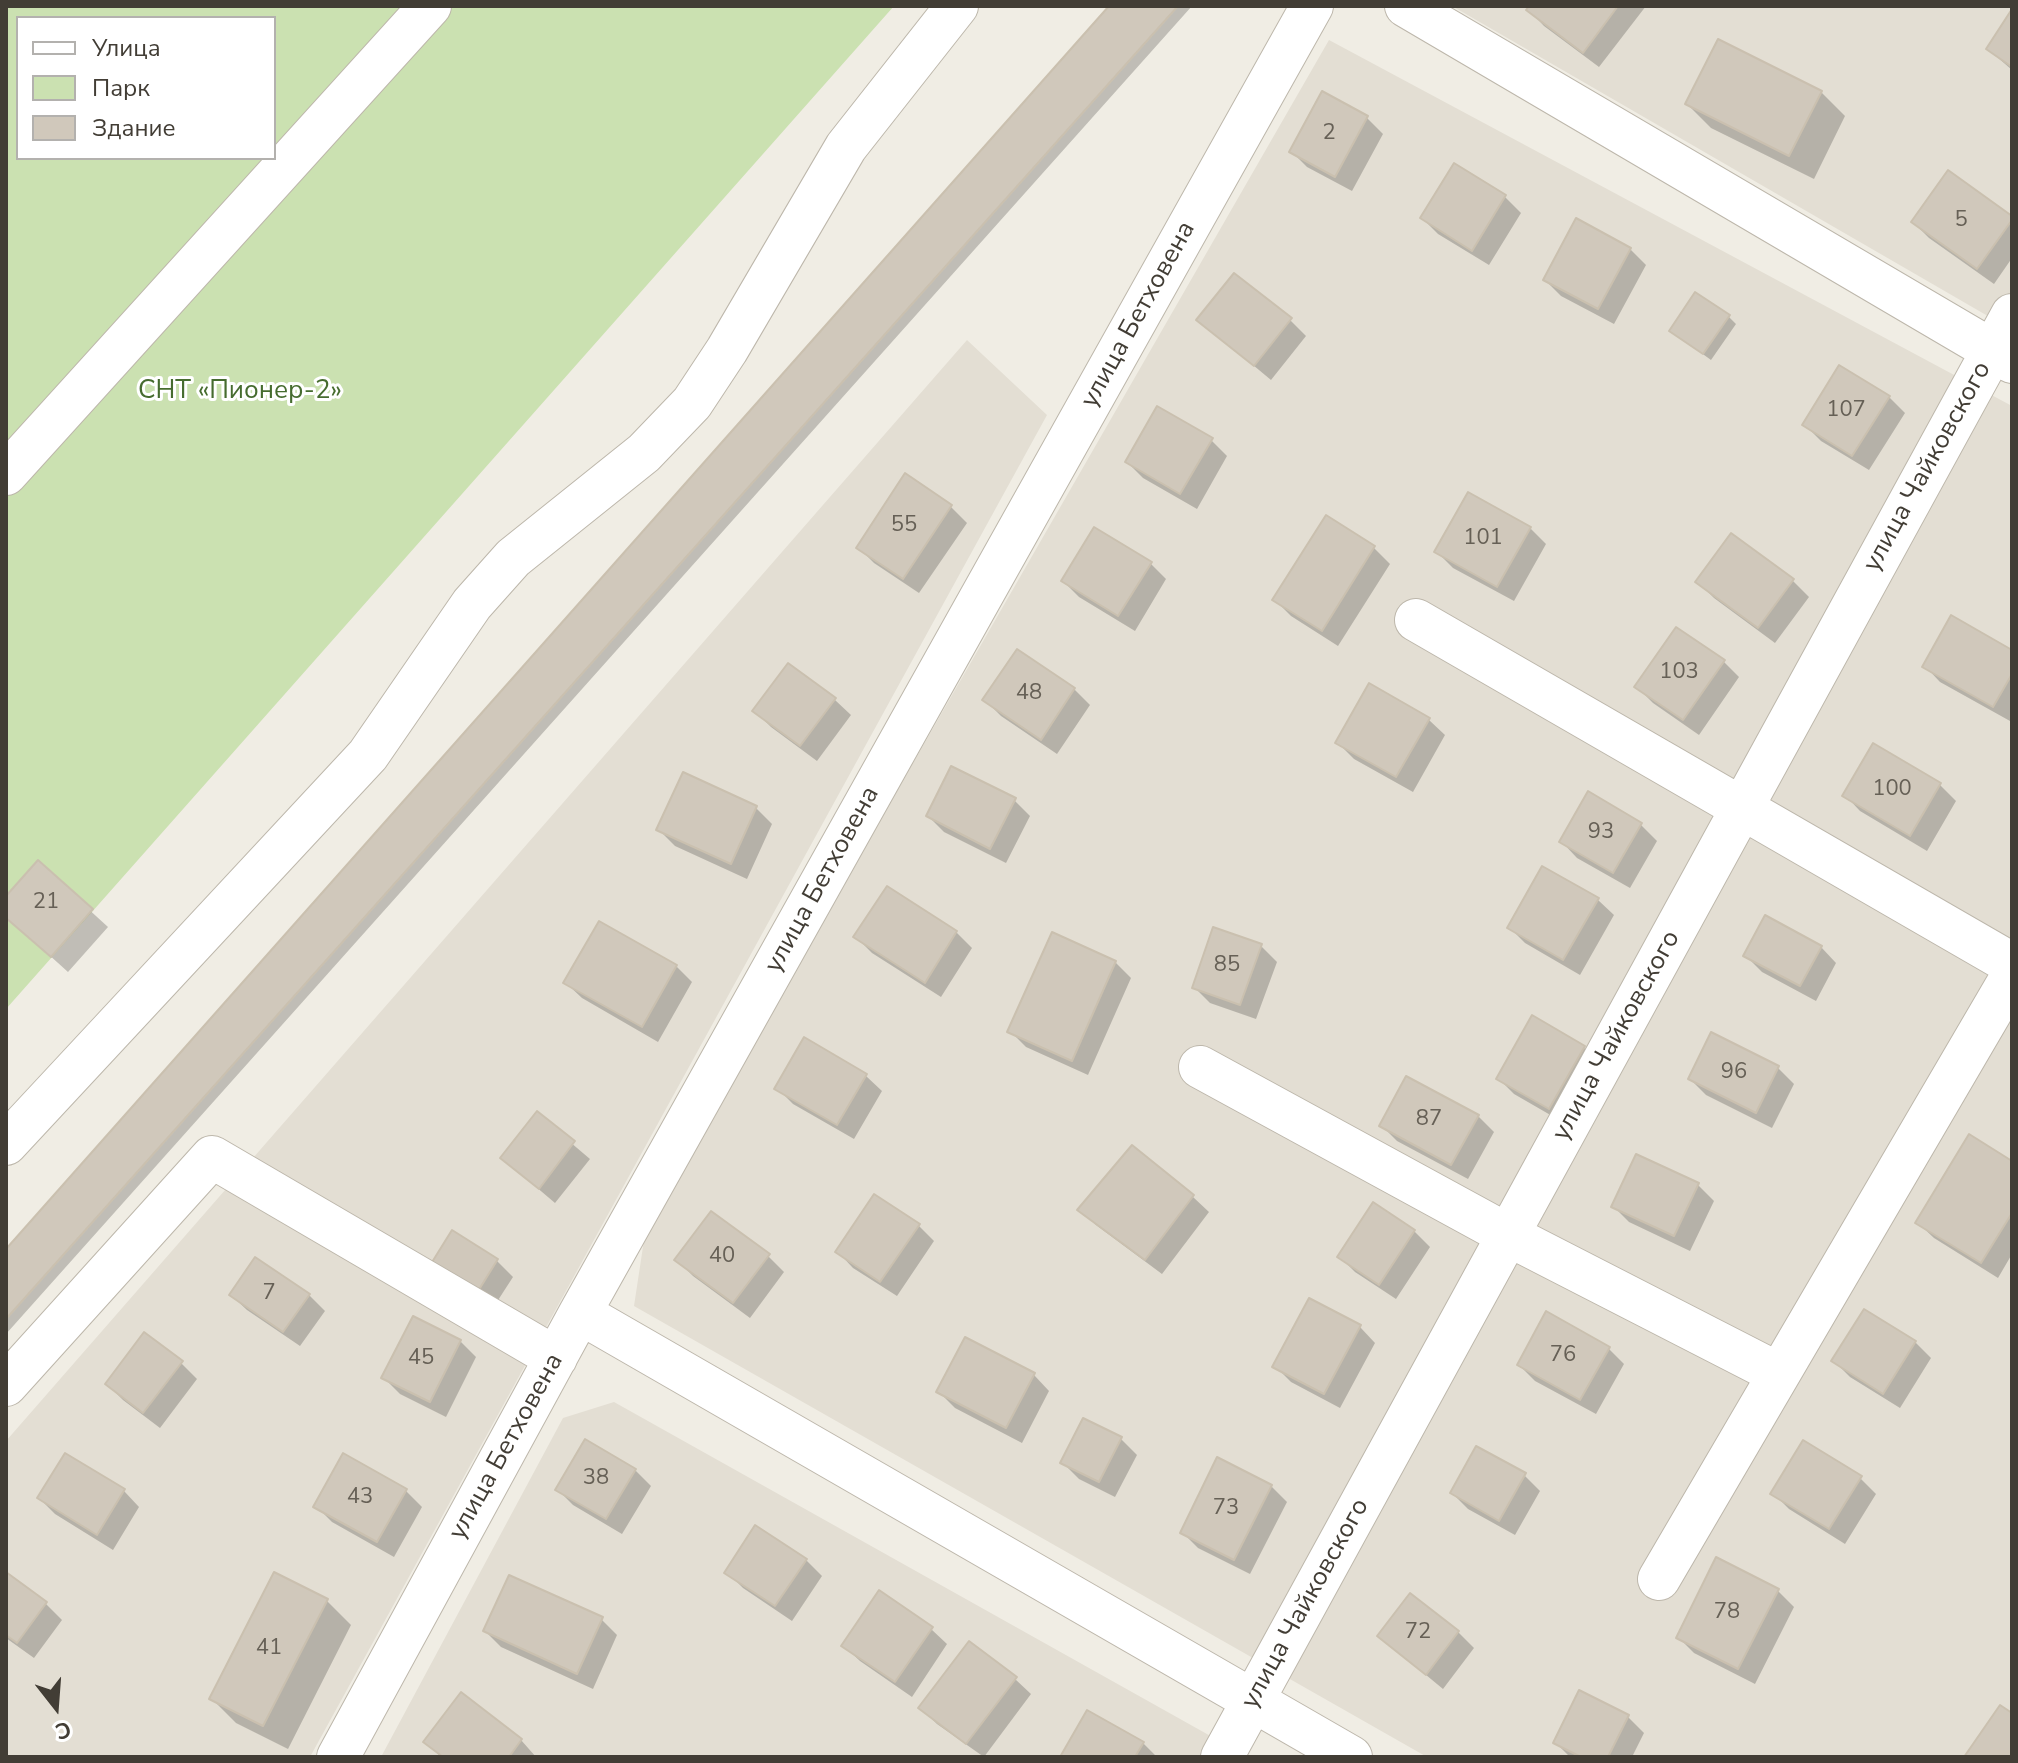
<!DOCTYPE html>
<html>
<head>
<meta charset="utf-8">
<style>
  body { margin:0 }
  #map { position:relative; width:2018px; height:1763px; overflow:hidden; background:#f0ede4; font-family:"Nunito Sans",sans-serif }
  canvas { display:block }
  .frame { position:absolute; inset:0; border:8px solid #423d35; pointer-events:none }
  .legend { position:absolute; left:16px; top:16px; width:260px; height:144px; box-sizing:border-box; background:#fff; border:2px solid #b3b1ae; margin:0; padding:10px 14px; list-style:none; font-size:24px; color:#423d35 }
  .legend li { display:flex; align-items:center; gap:16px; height:40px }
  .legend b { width:40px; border:2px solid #b3b1ae }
  .north { position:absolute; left:16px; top:1667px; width:80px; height:80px; -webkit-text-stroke:6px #fff; paint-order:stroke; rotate:163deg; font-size:22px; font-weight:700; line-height:32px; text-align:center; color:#423d35 }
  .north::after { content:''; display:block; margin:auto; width:28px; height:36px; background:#423d35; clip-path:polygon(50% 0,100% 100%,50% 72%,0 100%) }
</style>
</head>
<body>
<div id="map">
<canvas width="2018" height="1763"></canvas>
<div class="frame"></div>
<ul class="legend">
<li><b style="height:10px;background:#fff"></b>Улица</li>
<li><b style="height:22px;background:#cbe1b1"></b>Парк</li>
<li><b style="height:22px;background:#d0c8bb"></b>Здание</li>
</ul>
<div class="north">С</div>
</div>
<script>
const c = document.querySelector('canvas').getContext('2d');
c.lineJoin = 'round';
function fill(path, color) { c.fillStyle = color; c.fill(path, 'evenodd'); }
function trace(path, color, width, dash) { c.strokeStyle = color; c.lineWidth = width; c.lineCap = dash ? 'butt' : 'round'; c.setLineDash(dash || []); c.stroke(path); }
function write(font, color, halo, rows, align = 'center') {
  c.font = font + ' "Nunito Sans",sans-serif'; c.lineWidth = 6; c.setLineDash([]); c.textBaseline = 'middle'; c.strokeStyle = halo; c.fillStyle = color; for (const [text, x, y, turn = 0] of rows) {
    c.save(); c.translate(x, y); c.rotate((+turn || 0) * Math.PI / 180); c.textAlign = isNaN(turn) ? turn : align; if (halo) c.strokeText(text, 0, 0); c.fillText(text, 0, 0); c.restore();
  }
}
const residential = new Path2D(`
  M1452 6H2012V330Z
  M1329 40 2012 406V1757H1427L634 1306 646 1227Z
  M967 340 1047 415 310 1757H6V1441Z
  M614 1402 1248 1757H381L563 1418Z`);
const green = new Path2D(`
  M6 6H894L6 1009ZM18 18H274V158H18Z`);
const shadow = new Path2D(`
  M1112 6H1192L6 1334V1252Z
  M1532 6H1646L1599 67 1544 26 1529 10Z
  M2012 13V70L1988 49Z
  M1821 92 1845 116 1814 179 1711 128 1687 104Z
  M1323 94 1367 118 1383 134 1352 191 1307 167 1291 151Z
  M1505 197 1521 213 1489 265 1438 234 1422 218Z
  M2012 218V258L1994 284 1929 238 1913 222Z
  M1630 249 1646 265 1614 324 1561 296 1545 280Z
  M1729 317 1736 324 1711 360 1671 331Z
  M1199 320H1290L1306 336 1271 380Z
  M1889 397 1905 413 1869 470 1821 441 1805 425Z
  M1211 440 1227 456 1197 509 1143 478 1127 462Z
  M906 476 951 507 967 523 919 593 874 563 858 547Z
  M1530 528 1546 544 1514 601 1453 568 1437 552Z
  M1731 536 1793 581 1809 597 1775 643 1714 598 1698 582Z
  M1374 548 1390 564 1338 646 1291 616 1275 600Z
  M1150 563 1166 579 1135 631 1079 597 1063 581Z
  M1018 652 1074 689 1090 705 1057 754 1001 716 985 700Z
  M2012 652 2010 721 1940 682 1925 666Z
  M1723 661 1739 677 1699 735 1653 703 1637 687Z
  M789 666 835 700 851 715 817 761 771 727 755 711Z
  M1429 720 1445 735 1413 792 1354 759 1338 743Z
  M1874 746 1940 785 1956 801 1927 851 1860 811 1845 795Z
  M684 775 756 808 772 824 747 879 675 846 659 830Z
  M1589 794 1641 825 1657 841 1630 888 1577 858 1562 842Z
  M1014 800 1030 816 1006 863 944 832 928 816Z
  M38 863 108 927 68 972 6 916V899Z
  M1598 900 1614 915 1580 975 1525 943 1509 927Z
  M956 932 972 948 941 997 872 953 856 937Z
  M1261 946 1277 962 1256 1019 1210 1003 1194 987Z
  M1821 947 1836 963 1816 1001 1762 972 1746 956Z
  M1115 962 1131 978 1088 1075 1026 1047 1010 1031Z
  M676 966 692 982 658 1042 582 998 566 983Z
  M1712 1034 1778 1068 1794 1084 1772 1128 1706 1095 1690 1079Z
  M1584 1048 1600 1063 1566 1124 1514 1094 1498 1078Z
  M866 1076 882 1091 854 1139 793 1104 777 1088Z
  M537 1114 590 1159 555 1203 502 1158Z
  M1478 1116 1494 1132 1468 1179 1397 1141 1381 1125Z
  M2012 1163V1254L1998 1278 1934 1238 1918 1223Z
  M1698 1185 1714 1201 1690 1251 1629 1222 1613 1206Z
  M1193 1197 1209 1212 1162 1274 1096 1225 1080 1210Z
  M918 1225 934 1241 897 1296 853 1268 838 1252Z
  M1414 1231 1430 1247 1396 1299 1355 1272 1339 1256Z
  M453 1233 497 1261 513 1277 491 1311 447 1283Z
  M768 1256 784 1272 750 1318 693 1276 677 1260Z
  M231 1295H309L325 1311 300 1346 247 1310Z
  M1360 1327 1375 1343 1340 1408 1291 1382 1275 1366Z
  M460 1341 476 1357 446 1417 400 1394 384 1378Z
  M1915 1342 1931 1358 1900 1408 1850 1377 1834 1361Z
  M1608 1348 1624 1364 1596 1414 1535 1381 1519 1365Z
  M181 1363 197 1379 160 1428 123 1400 107 1384Z
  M1034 1375 1049 1391 1022 1443 955 1408 939 1392Z
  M1121 1439 1137 1455 1115 1497 1079 1479 1063 1463Z
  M344 1456 406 1491 422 1507 394 1557 332 1522 316 1506Z
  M635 1470 651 1486 622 1534 573 1505 557 1489Z
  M1524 1475 1540 1491 1515 1535 1468 1509 1452 1493Z
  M1860 1478 1876 1494 1845 1544 1789 1509 1773 1493Z
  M1271 1486 1287 1502 1250 1574 1198 1548 1182 1532Z
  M124 1491 139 1507 113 1550 55 1514 39 1498Z
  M806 1560 822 1576 792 1621 743 1588 727 1572Z
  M6 1575 46 1604 62 1620 34 1658 6 1638Z
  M1778 1591 1794 1607 1755 1684 1694 1653 1678 1637Z
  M1411 1596 1458 1632 1474 1648 1443 1689 1379 1636Z
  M327 1601 351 1625 288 1749 236 1723 212 1699Z
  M601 1619 617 1635 593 1689 501 1647 485 1631Z
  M931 1629 947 1644 912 1697 860 1661 844 1646Z
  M1015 1679 1031 1694 984 1757 937 1724 921 1708Z
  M1628 1717 1644 1733 1632 1757H1570L1555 1742Z
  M521 1740 536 1757H441L426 1742Z
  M1143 1743 1157 1757H1063Z`);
const building = new Path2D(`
  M1109 6H1178L6 1319V1249Z
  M1529 6H1618L1583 53 1526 10Z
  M2012 9V67L1986 49Z
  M1718 39 1822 91 1789 156 1685 104Z
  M1322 91 1368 116 1335 177 1289 152Z
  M1454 163 1506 195 1472 251 1420 218Z
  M1948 170 2012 216V220L1977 269 1911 222Z
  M1576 218 1631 248 1598 309 1543 280Z
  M1234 273 1292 318 1254 366 1196 320Z
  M1695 292 1730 315 1703 354 1669 331Z
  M1839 365 1890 396 1852 456 1802 425Z
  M1157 406 1213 438 1180 494 1125 462Z
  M905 473 952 505 903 579 856 548Z
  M1468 492 1531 527 1497 587 1434 552Z
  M1326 515 1375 546 1322 631 1272 600Z
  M1094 527 1152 562 1118 616 1061 581Z
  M1731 533 1794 579 1758 628 1695 582Z
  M1951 615 2012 650V674L1993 707 1922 667Z
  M1676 627 1725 660 1683 720 1634 687Z
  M1017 649 1075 688 1041 740 982 700Z
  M788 663 836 698 800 746 752 711Z
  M1369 683 1430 718 1396 777 1335 743Z
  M1873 743 1941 783 1910 836 1842 796Z
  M951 766 1016 798 990 849 926 816Z
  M683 772 757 806 731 864 656 830Z
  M1588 791 1642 823 1613 873 1559 842Z
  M38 860 93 909 51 957 6 918V896Z
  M1542 866 1599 898 1563 960 1507 928Z
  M887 886 957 931 925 983 853 937Z
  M1765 915 1822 946 1800 986 1743 956Z
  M599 921 677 965 642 1027 563 983Z
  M1213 927 1262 944 1240 1005 1192 988Z
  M1052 932 1116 961 1072 1061 1007 1032Z
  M1532 1015 1585 1046 1549 1109 1496 1079Z
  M1711 1032 1779 1066 1756 1113 1688 1079Z
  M804 1037 867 1074 837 1125 774 1089Z
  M1406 1076 1479 1115 1451 1165 1379 1126Z
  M537 1111 575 1141 539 1189 500 1158Z
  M1969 1134 2012 1161V1213L1981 1263 1915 1223Z
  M1132 1145 1194 1195 1145 1260 1077 1210Z
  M1636 1154 1699 1183 1674 1236 1611 1207Z
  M874 1194 920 1224 880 1282 835 1252Z
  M1373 1202 1415 1230 1379 1285 1337 1257Z
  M711 1211 770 1254 733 1303 674 1260Z
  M452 1230 498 1259 475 1296 429 1267Z
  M255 1257 310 1294 283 1332 229 1295Z
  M1309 1298 1361 1325 1324 1394 1272 1367Z
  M1864 1309 1916 1341 1883 1394 1831 1361Z
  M1546 1311 1610 1347 1580 1400 1517 1365Z
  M413 1316 461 1340 430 1402 381 1378Z
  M144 1332 183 1361 143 1413 105 1384Z
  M965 1337 1035 1373 1006 1428 936 1392Z
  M1083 1418 1122 1437 1099 1482 1060 1463Z
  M585 1439 636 1469 606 1519 555 1490Z
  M1803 1440 1862 1476 1829 1529 1770 1494Z
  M1476 1446 1526 1473 1499 1521 1450 1493Z
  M65 1453 125 1489 97 1535 37 1498Z
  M343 1453 407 1489 377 1542 313 1507Z
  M1217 1457 1272 1485 1234 1560 1180 1533Z
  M755 1525 807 1559 775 1606 724 1573Z
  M1716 1557 1779 1589 1738 1669 1676 1638Z
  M6 1572 47 1602 17 1643 6 1635Z
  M274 1572 328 1599 263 1726 209 1699Z
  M509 1575 603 1617 577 1674 483 1631Z
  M879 1590 933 1627 895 1682 841 1646Z
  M1410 1593 1459 1631 1426 1675 1377 1636Z
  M969 1641 1017 1677 966 1744 918 1708Z
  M1579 1690 1629 1715 1608 1757H1581L1553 1743Z
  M461 1692 522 1739 509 1757H443L423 1742Z
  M2000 1705 2012 1713V1757H1964Z
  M1087 1710 1144 1742 1135 1757H1060Z`);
const minor = new Path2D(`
  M1406 6 2012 362
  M6 474 430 6
  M1416 620 2012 964
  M1200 1067 1508 1235 1779 1374
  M6 1144 368 755 472 604 513 558 644 453 692 403 727 350 846 147 957 6
  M580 1313 1351 1757
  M6 1385 212 1157 556 1358
  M1659 1579 2012 976
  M338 1757 580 1313 1312 6
  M1222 1757 2012 315`);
const numberNames = [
  ["2",1329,134],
  ["5",1961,221],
  ["107",1846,411],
  ["55",904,526],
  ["101",1483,539],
  ["103",1679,673],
  ["48",1029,694],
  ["100",1892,790],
  ["93",1601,833],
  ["21",46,903],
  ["85",1227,966],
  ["96",1734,1073],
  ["87",1429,1120],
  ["40",722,1257],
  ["7",269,1294],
  ["76",1563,1356],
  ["45",421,1359],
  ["38",596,1479],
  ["43",360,1498],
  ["73",1226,1509],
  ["78",1727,1613],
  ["72",1418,1633],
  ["41",269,1649]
];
const streetNames = [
  ["улица Бетховена",1139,315,-61],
  ["улица Чайковского",1928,467,-61],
  ["улица Бетховена",823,880,-61],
  ["улица Чайковского",1617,1036,-61],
  ["улица Бетховена",507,1447,-61],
  ["улица Чайковского",1306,1604,-61]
];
const parkNames = [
  ["СНТ «Пионер-2»",240,392]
];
fill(residential, '#e3ded3');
fill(green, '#cbe1b1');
fill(shadow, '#0003');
fill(building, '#d0c8bb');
trace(building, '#cac0af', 2);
trace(minor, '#bdb7ab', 44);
trace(minor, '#fff', 42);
write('22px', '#666056', null, numberNames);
write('26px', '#423d35', '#fff', streetNames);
write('26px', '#466c2f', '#fff', parkNames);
</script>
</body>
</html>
